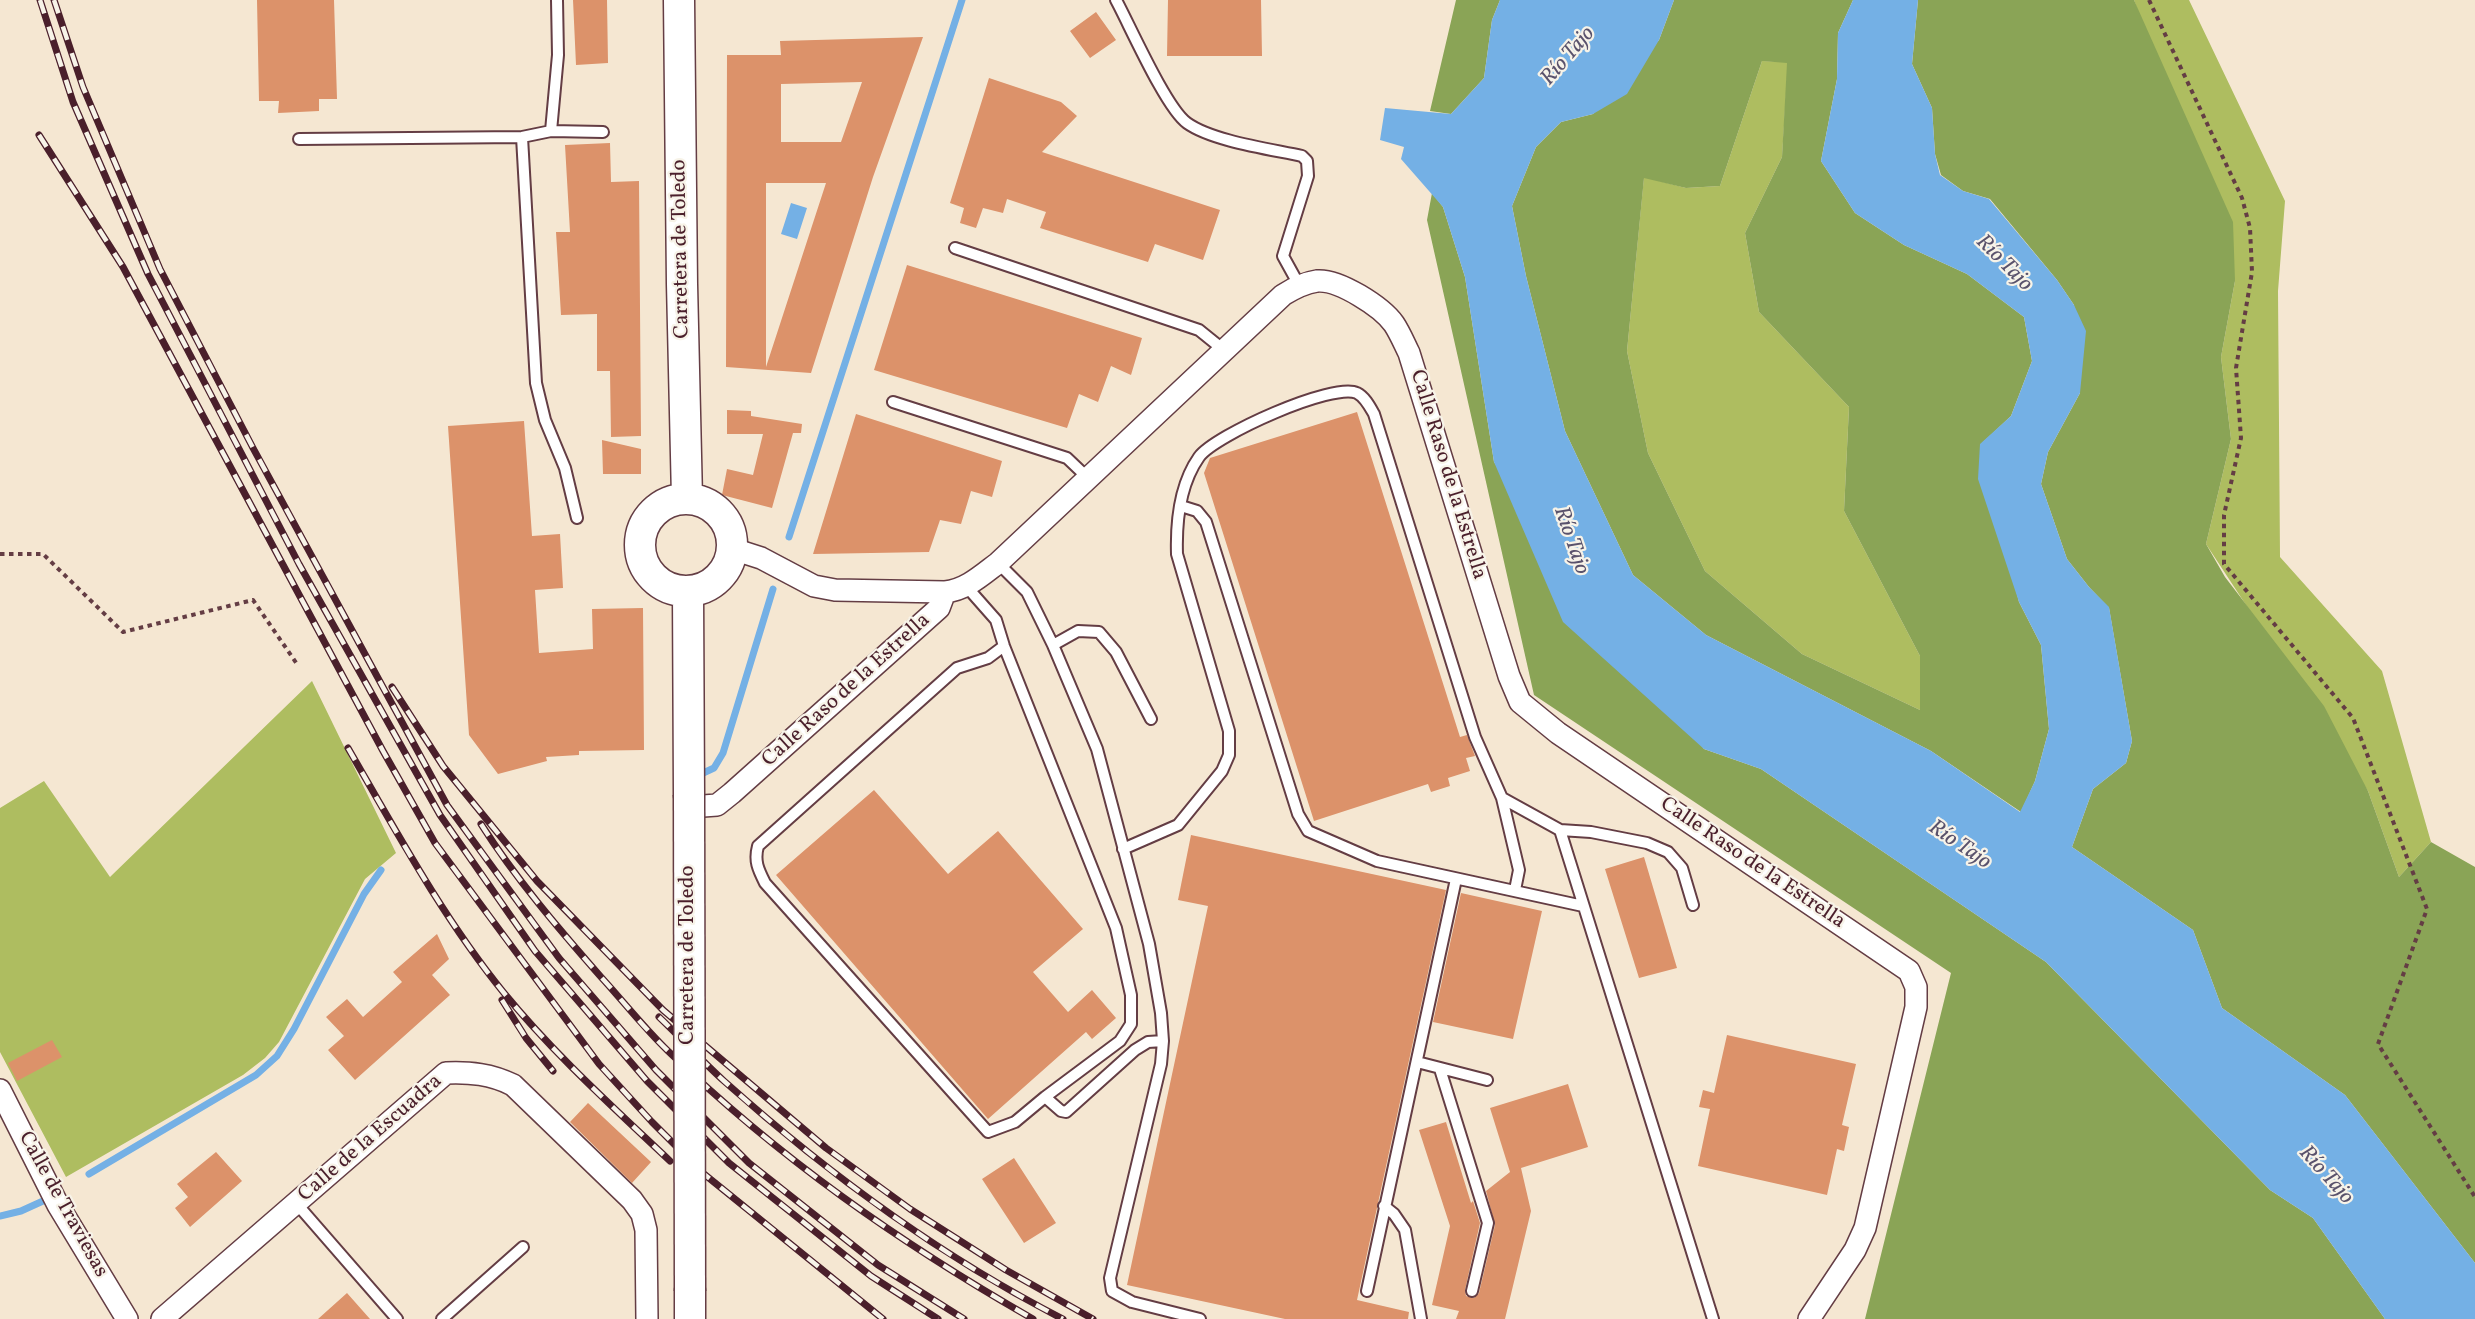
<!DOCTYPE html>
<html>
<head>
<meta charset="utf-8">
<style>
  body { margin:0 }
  canvas { display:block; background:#f5e7d2 }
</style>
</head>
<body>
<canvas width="2475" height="1319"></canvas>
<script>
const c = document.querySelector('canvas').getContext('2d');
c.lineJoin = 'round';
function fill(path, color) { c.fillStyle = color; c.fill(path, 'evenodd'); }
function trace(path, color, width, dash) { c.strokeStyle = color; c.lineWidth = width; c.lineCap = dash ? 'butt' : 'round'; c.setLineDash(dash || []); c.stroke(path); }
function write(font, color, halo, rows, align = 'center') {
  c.font = font + ' Vollkorn,serif'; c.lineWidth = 4.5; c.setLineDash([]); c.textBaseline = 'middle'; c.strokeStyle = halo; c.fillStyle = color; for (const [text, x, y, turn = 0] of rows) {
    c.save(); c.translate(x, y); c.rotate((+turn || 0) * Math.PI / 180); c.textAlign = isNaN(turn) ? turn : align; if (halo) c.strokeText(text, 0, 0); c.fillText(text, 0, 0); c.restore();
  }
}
const green = new Path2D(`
  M2134 0H2189L2285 201 2278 291 2280 557 2382 671 2431 842 2399 877 2368 791 2206 544 2231 439 2221 357 2235 281Z
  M1762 61 1788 62 1782 157 1745 233 1759 312 1849 407 1844 511 1920 656V710L1802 654 1705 571 1648 453 1627 351 1644 177 1686 188 1720 186Z
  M312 681 396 853 365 879 279 1042 265 1058 243 1075 66 1177 0 1052V808L44 781 110 877Z`);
const forest = new Path2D(`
  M1456 0H1500L1492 20 1484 78 1451 114 1430 111Z
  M1674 0H1853L1838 33 1837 79 1821 161 1855 213 1904 245 1967 274 2024 317 2032 361 2011 416 1980 445 2019 602 2041 645 2049 729 2035 781 2021 812 1931 751 1706 635 1633 575 1565 431 1526 276 1512 206 1536 147 1561 122 1593 114 1659 40ZM1762 61 1787 63 1782 157 1745 233 1759 312 1849 407 1844 511 1920 656V710L1802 654 1705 571 1648 453 1627 351 1644 178 1686 188 1720 186Z
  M1918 0H2134L2233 222 2235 281 2221 357 2231 439 2206 544 2225 577 2324 706 2368 791 2399 877 2431 842 2475 867V1263L2345 1095 2222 1008 2193 930 2072 847 2093 789 2126 763 2132 741 2109 608 2089 587 2067 559 2041 484 2048 452 2080 393 2074 305 2057 280 1990 199 1963 191 1941 175 1935 154 1932 108 1912 64Z
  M1432 193 1443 207 1465 277 1494 462 1704 749 1761 769 2046 962 2270 1190 2313 1218 2385 1319H1865L1951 973 1534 695 1427 220Z`);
const water = new Path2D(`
  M1500 0H1674L1659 40 1627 94 1593 114 1561 122 1536 147 1512 206 1526 276 1565 431 1633 575 1706 635 1931 751 2020 812 2035 781 2049 729 2041 645 2019 602 1978 479 1980 444 2011 416 2032 361 2024 317 1967 274 1904 245 1855 213 1821 161 1837 79 1838 33 1853 0H1918L1912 64 1932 108 1935 154 1940 175 1963 191 1989 199 2057 280 2074 305 2086 331 2080 393 2048 452 2041 484 2067 559 2089 587 2109 607 2132 741 2126 763 2093 789 2072 847 2193 930 2222 1008 2345 1095 2475 1263V1319H2385L2313 1218 2270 1190 2046 962 1761 769 1704 749 1563 622 1494 462 1465 277 1443 207 1401 159 1404 147 1380 140 1385 108 1451 114 1484 78 1492 20Z
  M791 203 807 208 797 239 781 234Z`);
const stream = new Path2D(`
  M789 537 962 0
  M701 774 714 768 723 753 773 589
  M89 1174 256 1075 277 1056 294 1029 364 894 381 870
  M0 1216 21 1211 43 1201`);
const building = new Path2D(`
  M257 0H334L337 99H319V111L278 113 279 101H259Z
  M573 0H607L608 63 576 65Z
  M1168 0H1261L1262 56H1167Z
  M1096 12 1116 40 1090 58 1070 31Z
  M923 37 873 177 811 373 726 367 727 55H781L780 41ZM862 82 841 142H781V84ZM766 183H826L766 367Z
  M989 78 1061 102 1077 116 1042 152 1220 210 1203 260 1155 244 1148 262 1040 228 1046 212 1007 199 1003 213 983 208 976 228 960 223 964 208 950 203Z
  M610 143 611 182 639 181 641 436 611 437 610 371H597V314L561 315 556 232H570L565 145Z
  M907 265 1142 338 1131 375 1111 366 1098 402 1079 394 1067 428 874 370Z
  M727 410 751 411V416L802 424 801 433H793L772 508 722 495 727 469 753 475 763 434H727Z
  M1357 412 1460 737 1467 735 1475 756 1466 758 1470 771 1448 778 1450 786 1431 792 1428 784 1314 821 1204 473 1210 458Z
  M856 414 1002 461 992 497 971 491 961 524 940 520 929 552 813 554Z
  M524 421 532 536 560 534 563 588 535 590 539 653 593 649 592 609 643 608 644 750 579 751V755L546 757 547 761 498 774 469 735 448 426Z
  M602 440 641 449V474H603Z
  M874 790 948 874 998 831 1083 929 1033 972 1068 1012 1092 990 1116 1018 1092 1039 1086 1032 988 1119 776 875Z
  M1191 835 1446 890 1357 1300 1409 1312 1408 1319H1285L1127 1285 1208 906 1178 900Z
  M1644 857 1677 968 1639 978 1605 869Z
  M1461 893 1542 911 1513 1039 1433 1022Z
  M437 934 449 959 432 975 450 995 355 1080 328 1050 344 1036 326 1017 347 999 363 1017 402 982 393 972Z
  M1727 1035 1856 1064 1842 1125 1849 1127 1844 1151 1837 1149 1827 1195 1698 1166 1710 1109 1699 1107 1703 1090 1714 1093Z
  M52 1040 62 1057 17 1081 8 1063Z
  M1568 1084 1588 1147 1521 1168 1531 1211 1505 1319H1456L1459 1311 1432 1305 1450 1226 1419 1130 1446 1122 1471 1203 1473 1201 1480 1223 1465 1290 1466 1296 1474 1298 1479 1293 1495 1225 1486 1191 1510 1172 1490 1108Z
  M588 1103 651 1162 632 1183 570 1122Z
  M216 1152 242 1181 190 1227 175 1208 188 1197 177 1184Z
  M1014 1158 1056 1223 1024 1243 982 1179Z
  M347 1293 370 1319H318Z`);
const path = new Path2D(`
  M2149 0 2242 198 2250 228 2252 272 2236 368 2241 438 2224 515V564L2353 718 2427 909 2378 1044 2475 1197
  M0 554H43L123 632 253 600 297 664`);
const lane = new Path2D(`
  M1116 0C1130 26 1166 108 1187 123 1212 141 1270 149 1302 156L1307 161 1308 176 1283 256 1299 285
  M551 131 558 55 557 0
  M522 137 536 383 545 420 565 468 577 518
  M299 139 522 137 551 131 603 132
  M955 248 1199 330 1225 351
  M893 402 1067 458 1089 479
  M1181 506 1197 511 1206 522 1298 814 1308 831 1377 861 1583 906
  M998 563 1027 592 1053 645 1097 749 1149 944 1161 1013 1163 1041 1161 1064 1110 1278 1112 1291 1132 1302 1200 1319
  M966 586 996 620 1004 646 1116 928 1131 995V1024L1120 1041 1045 1097 1061 1111 1066 1112 1135 1050 1148 1042 1163 1041
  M1053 645 1078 631 1099 632 1116 652 1151 719
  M1004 646 988 658 957 668 758 846C754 861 758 869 765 883L988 1132 1015 1122 1045 1097
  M1502 798 1560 830 1591 832 1647 843 1668 852 1682 868 1693 905
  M1560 830 1713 1319
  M1123 849 1178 825 1222 771 1229 755V731L1177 554C1176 522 1180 484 1199 457 1215 435 1333 382 1357 393 1365 397 1370 407 1374 414L1475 737 1502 798 1519 870 1515 890
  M1417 1062 1487 1080
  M1440 1069 1488 1223 1472 1291
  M296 1203 397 1319
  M1384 1206 1394 1214 1405 1230 1421 1319
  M1367 1291 1456 879
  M442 1319 523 1247`);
const street = new Path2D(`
  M733 549 761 558 814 586 835 590 945 592
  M689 807 717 805 732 793 939 608 945 592C966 590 982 575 998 563L1283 295C1294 288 1304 283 1317 281 1339 279 1382 307 1394 324 1400 333 1404 343 1409 353L1509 676 1520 702 1558 733 1909 971 1916 987V1007L1865 1228 1855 1250 1809 1319
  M0 1090 58 1205 127 1319
  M162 1319 446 1073C470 1072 491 1074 513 1085L632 1200 642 1214 646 1230 647 1319`);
const secondary = new Path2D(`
  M679 0 682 284 687 498
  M640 545a46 46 0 1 1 92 0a46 46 0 1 1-92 0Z
  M688 592 689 795
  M690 1291V1319`);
const rail = new Path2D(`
  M40 0 73 102 148 274 299 564 440 815 535 951 647 1081 729 1163 871 1276 938 1319
  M54 0 83 87 160 269 253 448 447 805 559 958 656 1070 749 1163 878 1265 964 1319
  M39 135 123 267 383 751 435 843 599 1064 652 1122 704 1174 883 1319
  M392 687 443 766 537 881 663 1010 826 1148 910 1209 1006 1270 1093 1319
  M348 748C396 831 443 918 504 993 554 1054 613 1107 670 1161
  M481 824C516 879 558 928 601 977 623 1001 644 1028 668 1051 779 1158 900 1243 1033 1319
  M502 1000 526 1038 553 1071
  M659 1017C681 1038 702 1061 724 1081 827 1173 940 1256 1063 1319`);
const secondaryBridge = new Path2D(`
  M689 795 690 1291`);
const streetNames = [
  ["Carretera de Toledo",682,249,-91],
  ["Calle Raso de la Estrella",1447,475,73],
  ["Calle Raso de la Estrella",847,691,-42],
  ["Calle Raso de la Estrella",1752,864,34],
  ["Carretera de Toledo",689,955,-90],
  ["Calle de la Escuadra",371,1139,-41],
  ["Calle de Traviesas",62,1205,61]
];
const waterNames = [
  ["Río Tajo",1569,57,-49],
  ["Río Tajo",2003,264,45],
  ["Río Tajo",1570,541,71],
  ["Río Tajo",1959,846,34],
  ["Río Tajo",2325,1176,48]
];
fill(green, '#aebd60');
fill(forest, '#8aa456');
fill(water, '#74b0e5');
trace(stream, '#74b0e5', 7);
fill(building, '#dc926a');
trace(lane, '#643d44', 14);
trace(street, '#643d44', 24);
trace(secondary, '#643d44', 33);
trace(path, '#643d44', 4, [4.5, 4.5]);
trace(lane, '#fff', 10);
trace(street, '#fff', 21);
trace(secondary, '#fff', 30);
trace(rail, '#4a1f2b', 7);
trace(rail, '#f7f3e8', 4.5, [14]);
trace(secondaryBridge, '#643d44', 33, []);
trace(secondaryBridge, '#fff', 30);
write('21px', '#4a1f2b', '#f7f3e8', streetNames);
write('italic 22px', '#59526c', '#f7f3e8', waterNames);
</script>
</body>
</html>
